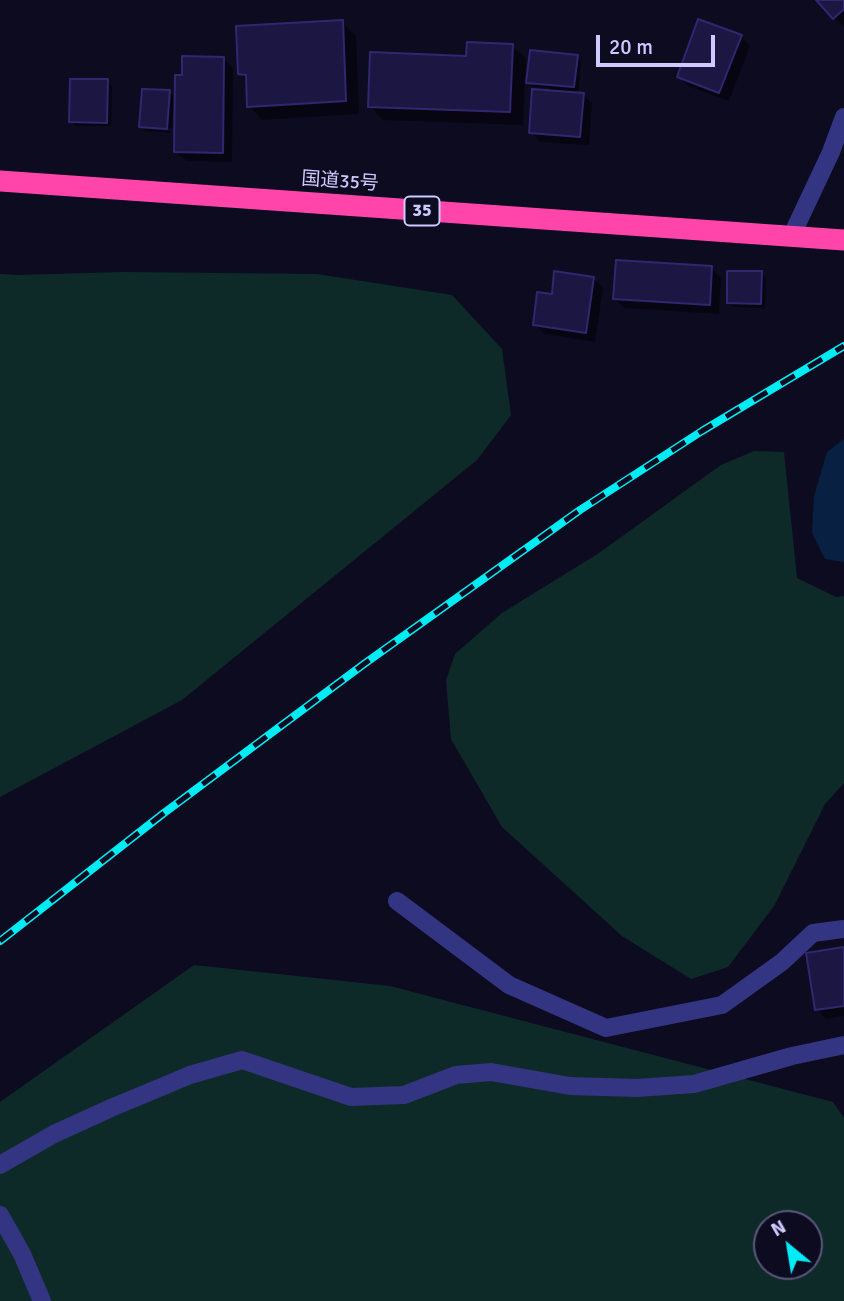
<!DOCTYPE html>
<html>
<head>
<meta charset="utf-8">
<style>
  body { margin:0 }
  #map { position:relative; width:844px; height:1301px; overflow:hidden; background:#0d0b20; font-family:Signika,sans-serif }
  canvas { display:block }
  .north { position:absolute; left:753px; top:1210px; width:70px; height:70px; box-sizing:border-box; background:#0d0b20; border:2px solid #5a5779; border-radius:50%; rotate:330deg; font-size:19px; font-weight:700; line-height:28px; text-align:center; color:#cdcaff }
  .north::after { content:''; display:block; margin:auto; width:24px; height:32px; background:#00ecf5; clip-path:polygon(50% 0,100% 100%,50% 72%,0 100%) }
  .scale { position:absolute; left:596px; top:35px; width:119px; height:32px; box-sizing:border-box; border:4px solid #cdcaff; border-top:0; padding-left:9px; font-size:21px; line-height:24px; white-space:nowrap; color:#cdcaff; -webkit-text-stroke:5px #0d0b20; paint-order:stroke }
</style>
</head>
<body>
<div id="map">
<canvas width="844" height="1301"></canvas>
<div class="north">N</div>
<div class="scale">20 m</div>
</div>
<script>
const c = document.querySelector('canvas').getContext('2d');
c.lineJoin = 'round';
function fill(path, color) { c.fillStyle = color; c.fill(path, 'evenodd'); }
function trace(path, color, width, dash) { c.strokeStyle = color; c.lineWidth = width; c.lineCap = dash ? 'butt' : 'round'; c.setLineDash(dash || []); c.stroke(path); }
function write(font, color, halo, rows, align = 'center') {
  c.font = font + ' Signika,"Noto Sans JP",sans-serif'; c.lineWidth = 5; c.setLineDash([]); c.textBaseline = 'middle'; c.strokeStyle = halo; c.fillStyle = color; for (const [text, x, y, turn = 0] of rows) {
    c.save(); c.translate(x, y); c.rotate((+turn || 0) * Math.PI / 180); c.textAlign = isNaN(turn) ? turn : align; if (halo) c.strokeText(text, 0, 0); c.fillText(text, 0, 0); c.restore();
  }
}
const green = new Path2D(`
  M124 272 317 274 452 295 502 349 511 415 477 460 182 700 0 797V274L19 275Z
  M754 451 784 452 797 578 836 597 844 596V783L825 804 774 906 728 967 691 979 622 936 502 827 451 739 446 680 455 654 502 613 599 553 721 465Z
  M194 965 390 986 833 1102 844 1118V1301H0V1102ZM767 1224H809V1266H767Z`);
const water = new Path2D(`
  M844 439V562L825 559 812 533 814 496 827 452Z`);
const shadow = new Path2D(`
  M818 0H844V27L834 18Z
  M342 22 356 36 359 114 262 120 249 106 248 82 240 74Z
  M741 36 750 46 729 101 688 86 679 77Z
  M512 46 526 59 523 125 383 120 370 106 468 57Z
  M577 56 581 61 578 94H583L592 104 589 145 541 142 531 132 550 88 533 87 528 82Z
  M223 58 233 68 232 162 186 161 176 152 183 77Z
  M107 81 112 86 111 126H75L71 122Z
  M169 92 174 96 172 128 143 126V129L141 127Z
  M143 129 171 131V133L145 131Z
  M711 268 721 278 719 314 624 308 615 299Z
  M761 273 766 278 765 308 733 307 729 302Z
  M594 279 603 288 595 342 544 334 535 324 553 296Z
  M844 949V1016L826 1019 817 1010Z`);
const building = new Path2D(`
  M816 0H844V9L833 19Z
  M698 19 742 35 719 93 677 77Z
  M343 20 346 101 247 107 246 75 238 74 236 26Z
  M467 42 513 44 510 112 368 107 370 52 466 56Z
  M530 50 578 55 574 87 526 83Z
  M182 56 224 57 223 153 174 152 175 75H182Z
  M70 79H108L107 123 69 122Z
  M142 89 170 90 167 129 139 127Z
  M532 89 584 93 580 137 529 133Z
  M616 260 712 266 710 305 613 299Z
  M554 271 594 277 586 333 533 325 537 292 552 294Z
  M727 271H762L761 304 727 303Z
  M844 947V1006L815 1010 806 953Z`);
const minor = new Path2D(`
  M791 237 831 152 844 117
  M397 901 509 985 606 1028 722 1005 782 962 813 933 844 929
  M0 1165 54 1134 111 1108 190 1075 242 1060 351 1097 404 1095 456 1075 491 1072 570 1086 637 1088 694 1084 792 1056 844 1045
  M0 1215 22 1254 42 1301`);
const highway = new Path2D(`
  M0 181 844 240`);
const rail = new Path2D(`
  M0 941 164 813 364 664 580 510 702 431 844 346`);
const shields = [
  [422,211,35]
];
const shieldNames = [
  ["35",422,211]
];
const streetNames = [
  ["国道35号",340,182,4]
];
fill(green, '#0e2a28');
fill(water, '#082142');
fill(shadow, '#0007');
fill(building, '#1c1642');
trace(building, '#312770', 2);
trace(minor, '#333582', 18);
trace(highway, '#ff45aa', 21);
trace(rail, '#00ecf5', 8);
trace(rail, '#0d0b20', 5, [16]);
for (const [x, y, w] of shields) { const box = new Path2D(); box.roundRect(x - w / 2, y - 14.5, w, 29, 5); c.fillStyle = '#0d0b20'; c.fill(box); trace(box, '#cdcaff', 2); }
write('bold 18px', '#cdcaff', null, shieldNames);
write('19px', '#cdcaff', '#0d0b20', streetNames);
</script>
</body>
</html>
